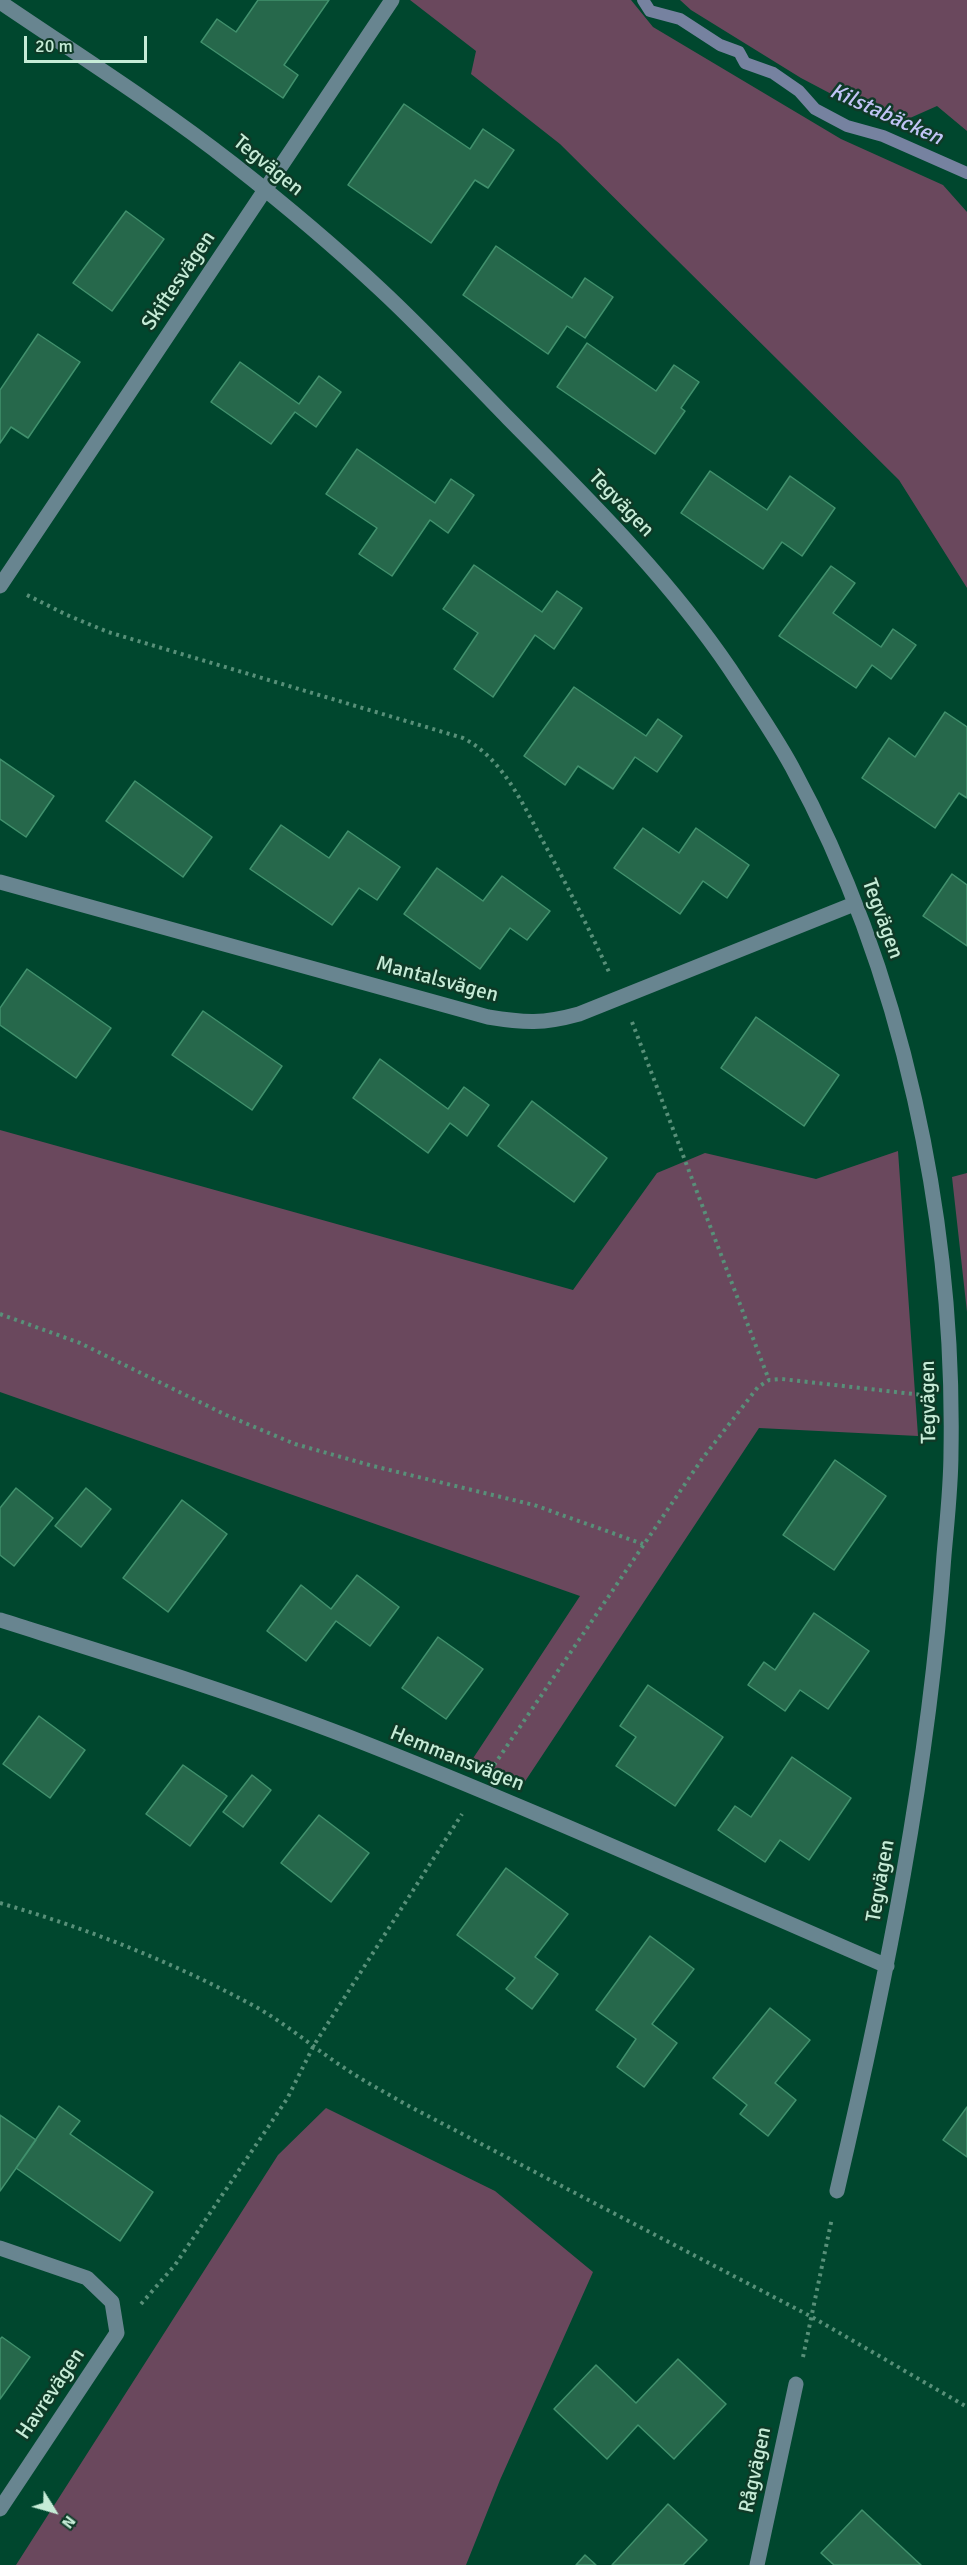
<!DOCTYPE html>
<html>
<head>
<meta charset="utf-8">
<style>
  body { margin:0 }
  #map { position:relative; width:967px; height:2565px; overflow:hidden; background:#00472e; font-family:Signika,sans-serif }
  canvas { display:block }
  .north { position:absolute; left:24px; top:2481px; width:60px; height:60px; -webkit-text-stroke:4px #0e3a27; paint-order:stroke; rotate:127deg; font-size:16px; font-weight:700; line-height:24px; text-align:center; color:#c6ecd7 }
  .north::after { content:''; display:block; margin:auto; width:21px; height:27px; background:#c6ecd7; clip-path:polygon(50% 0,100% 100%,50% 72%,0 100%) }
  .scale { position:absolute; left:24px; top:36px; width:123px; height:27px; box-sizing:border-box; border:3px solid #c6ecd7; border-top:0; padding-left:8px; font-size:18px; line-height:21px; white-space:nowrap; color:#c6ecd7; -webkit-text-stroke:4px #0e3a27; paint-order:stroke }
</style>
</head>
<body>
<div id="map">
<canvas width="967" height="2565"></canvas>
<div class="north">N</div>
<div class="scale">20 m</div>
</div>
<script>
const c = document.querySelector('canvas').getContext('2d');
c.lineJoin = 'round';
function fill(path, color) { c.fillStyle = color; c.fill(path, 'evenodd'); }
function trace(path, color, width, dash) { c.strokeStyle = color; c.lineWidth = width; c.lineCap = dash ? 'butt' : 'round'; c.setLineDash(dash || []); c.stroke(path); }
function write(font, color, halo, rows, align = 'center') {
  c.font = font + ' Signika,sans-serif'; c.lineWidth = 5; c.setLineDash([]); c.textBaseline = 'middle'; c.strokeStyle = halo; c.fillStyle = color; for (const [text, x, y, turn = 0] of rows) {
    c.save(); c.translate(x, y); c.rotate((+turn || 0) * Math.PI / 180); c.textAlign = isNaN(turn) ? turn : align; if (halo) c.strokeText(text, 0, 0); c.fillText(text, 0, 0); c.restore();
  }
}
const green = new Path2D(`
  M410 0H631L653 27 841 139 943 185 967 212V588L899 480 560 144 471 74 476 51Z
  M680 0H967V131L937 106 901 122 856 107 801 78 691 10Z
  M0 1130 573 1290 657 1173 705 1153 816 1179 898 1151 918 1436 759 1428 520 1789 470 1763 580 1596 0 1392Z
  M967 1173V1312L952 1177Z
  M326 2108 495 2191 593 2272 500 2480 466 2565H16L278 2155Z`);
const stream = new Path2D(`
  M643 0 650 11 680 19 720 45 739 52 745 63 773 73 799 91 815 109 847 126 883 136 967 173`);
const building = new Path2D(`
  M258 0H329L284 65 298 75 283 98 201 42 217 19 236 32Z
  M404 104 470 149 483 129 514 150 488 188 475 180 431 243 348 185Z
  M126 211 164 239 112 311 73 283Z
  M496 246 572 298 585 278 613 297 585 338 567 326 548 354 463 295Z
  M38 334 80 362 28 438 11 427 0 443V390Z
  M587 343 656 391 674 365 699 382 681 408 685 411 655 454 557 387Z
  M240 362 299 404 319 376 341 392 316 427 295 412 271 444 211 402Z
  M357 449 435 503 451 479 474 495 448 533 430 520 392 576 359 554 377 528 326 494Z
  M710 471 767 510 790 476 835 508 802 556 782 542 763 569 681 513Z
  M474 565 542 612 557 591 582 608 554 649 535 635 493 697 454 669 478 633 443 609Z
  M831 566 855 583 833 613 881 647 893 629 916 645 891 679 872 665 856 688 779 636Z
  M574 687 646 736 658 719 682 736 657 772 635 757 613 789 578 766 565 785 524 756Z
  M945 712 967 727V798L959 793 935 828 862 778 889 738 915 757Z
  M0 759 54 796 26 837 0 819Z
  M135 781 212 837 183 877 106 821Z
  M281 825 329 858 348 831 400 867 377 900 359 888 332 925 250 869Z
  M643 828 679 853 696 828 749 865 727 898 703 881 680 914 614 868Z
  M437 868 483 901 502 876 550 911 527 940 510 928 480 969 404 914Z
  M952 874 967 885V946L923 916Z
  M27 969 111 1028 76 1078 0 1025V1008Z
  M203 1011 282 1066 252 1110 172 1055Z
  M756 1017 839 1075 804 1126 721 1068Z
  M380 1059 448 1109 464 1087 489 1105 467 1136 450 1123 428 1153 353 1098Z
  M532 1101 607 1158 574 1202 498 1146Z
  M835 1460 886 1496 834 1570 783 1535Z
  M16 1488 53 1518 14 1566 0 1555V1508Z
  M86 1488 111 1509 81 1547 55 1526Z
  M182 1500 227 1534 168 1612 123 1578Z
  M357 1575 399 1607 370 1646 336 1621 306 1661 267 1631 301 1585 331 1609Z
  M814 1613 869 1651 828 1709 800 1690 785 1711 748 1685 764 1662 775 1670Z
  M438 1637 483 1669 446 1719 402 1688Z
  M648 1685 723 1737 675 1806 616 1766 636 1737 620 1726Z
  M39 1716 85 1750 50 1798 3 1764Z
  M792 1757 851 1798 809 1860 780 1840 765 1862 718 1830 735 1806 751 1817Z
  M183 1765 227 1796 190 1846 146 1814Z
  M252 1775 271 1790 243 1827 223 1812Z
  M319 1815 369 1853 331 1902 281 1863Z
  M506 1868 568 1914 535 1957 558 1974 532 2009 506 1989 515 1978 457 1935Z
  M650 1936 694 1969 652 2024 677 2043 644 2087 617 2067 636 2039 596 2010Z
  M770 2008 810 2040 775 2083 796 2100 768 2136 740 2114 747 2105 713 2078Z
  M59 2106 80 2121 70 2134 153 2192 120 2241 16 2168Z
  M967 2107V2157L943 2140Z
  M0 2115 36 2140 0 2191Z
  M2 2337 30 2357 0 2399V2339Z
  M678 2359 726 2404 674 2459 638 2425 607 2459 554 2409 596 2365 636 2403Z
  M668 2504 707 2540 683 2565H612Z
  M862 2510 921 2565H834L821 2553Z
  M585 2555 596 2565H576Z`);
const path = new Path2D(`
  M27 595 67 615 108 632 463 738C504 759 524 807 545 845 568 887 589 929 609 972
  M632 1022 769 1380
  M0 1314 80 1343 226 1415 295 1444 373 1466 534 1505 643 1544
  M494 1765 702 1459 758 1387 769 1380 782 1379 922 1395
  M0 1903C89 1929 175 1963 256 2007 288 2025 315 2049 346 2069 365 2082 385 2092 405 2104L812 2317 967 2407
  M141 2304 175 2265 287 2099 314 2045 462 1814
  M803 2357 832 2218`);
const minor = new Path2D(`
  M0 2C78 55 159 106 233 164 284 204 334 246 381 290 425 331 466 375 508 418 587 498 667 576 730 669 751 701 774 734 792 767 903 971 955 1221 951 1452 951 1486 947 1521 944 1555 929 1770 886 1981 837 2191
  M0 586 392 0
  M0 882 488 1017C525 1023 543 1024 579 1014L854 904
  M0 1620C117 1657 235 1693 349 1737 531 1808 708 1889 887 1966
  M0 2248 87 2278 112 2302 117 2333 0 2509
  M757 2565 796 2384`);
const streetNames = [
  ["Tegvägen",268,166,39],
  ["Skiftesvägen",179,281,-56],
  ["Tegvägen",621,504,46],
  ["Tegvägen",882,919,70],
  ["Mantalsvägen",437,980,15],
  ["Tegvägen",929,1402,-91],
  ["Hemmansvägen",457,1759,22],
  ["Tegvägen",881,1881,-80],
  ["Havrevägen",51,2394,-56],
  ["Rågvägen",756,2470,-78]
];
const waterNames = [
  ["Kilstabäcken",886,115,24]
];
fill(green, '#6a485d');
trace(stream, '#7682a0', 12);
fill(building, '#26684b');
trace(building, '#41916d', 1.5);
trace(path, '#589079', 4, [3, 4.5]);
trace(minor, '#688590', 15);
write('21px', '#c6ecd7', '#0e3a27', streetNames);
write('italic 22px', '#c1c4f5', '#0e3a27', waterNames);
</script>
</body>
</html>
